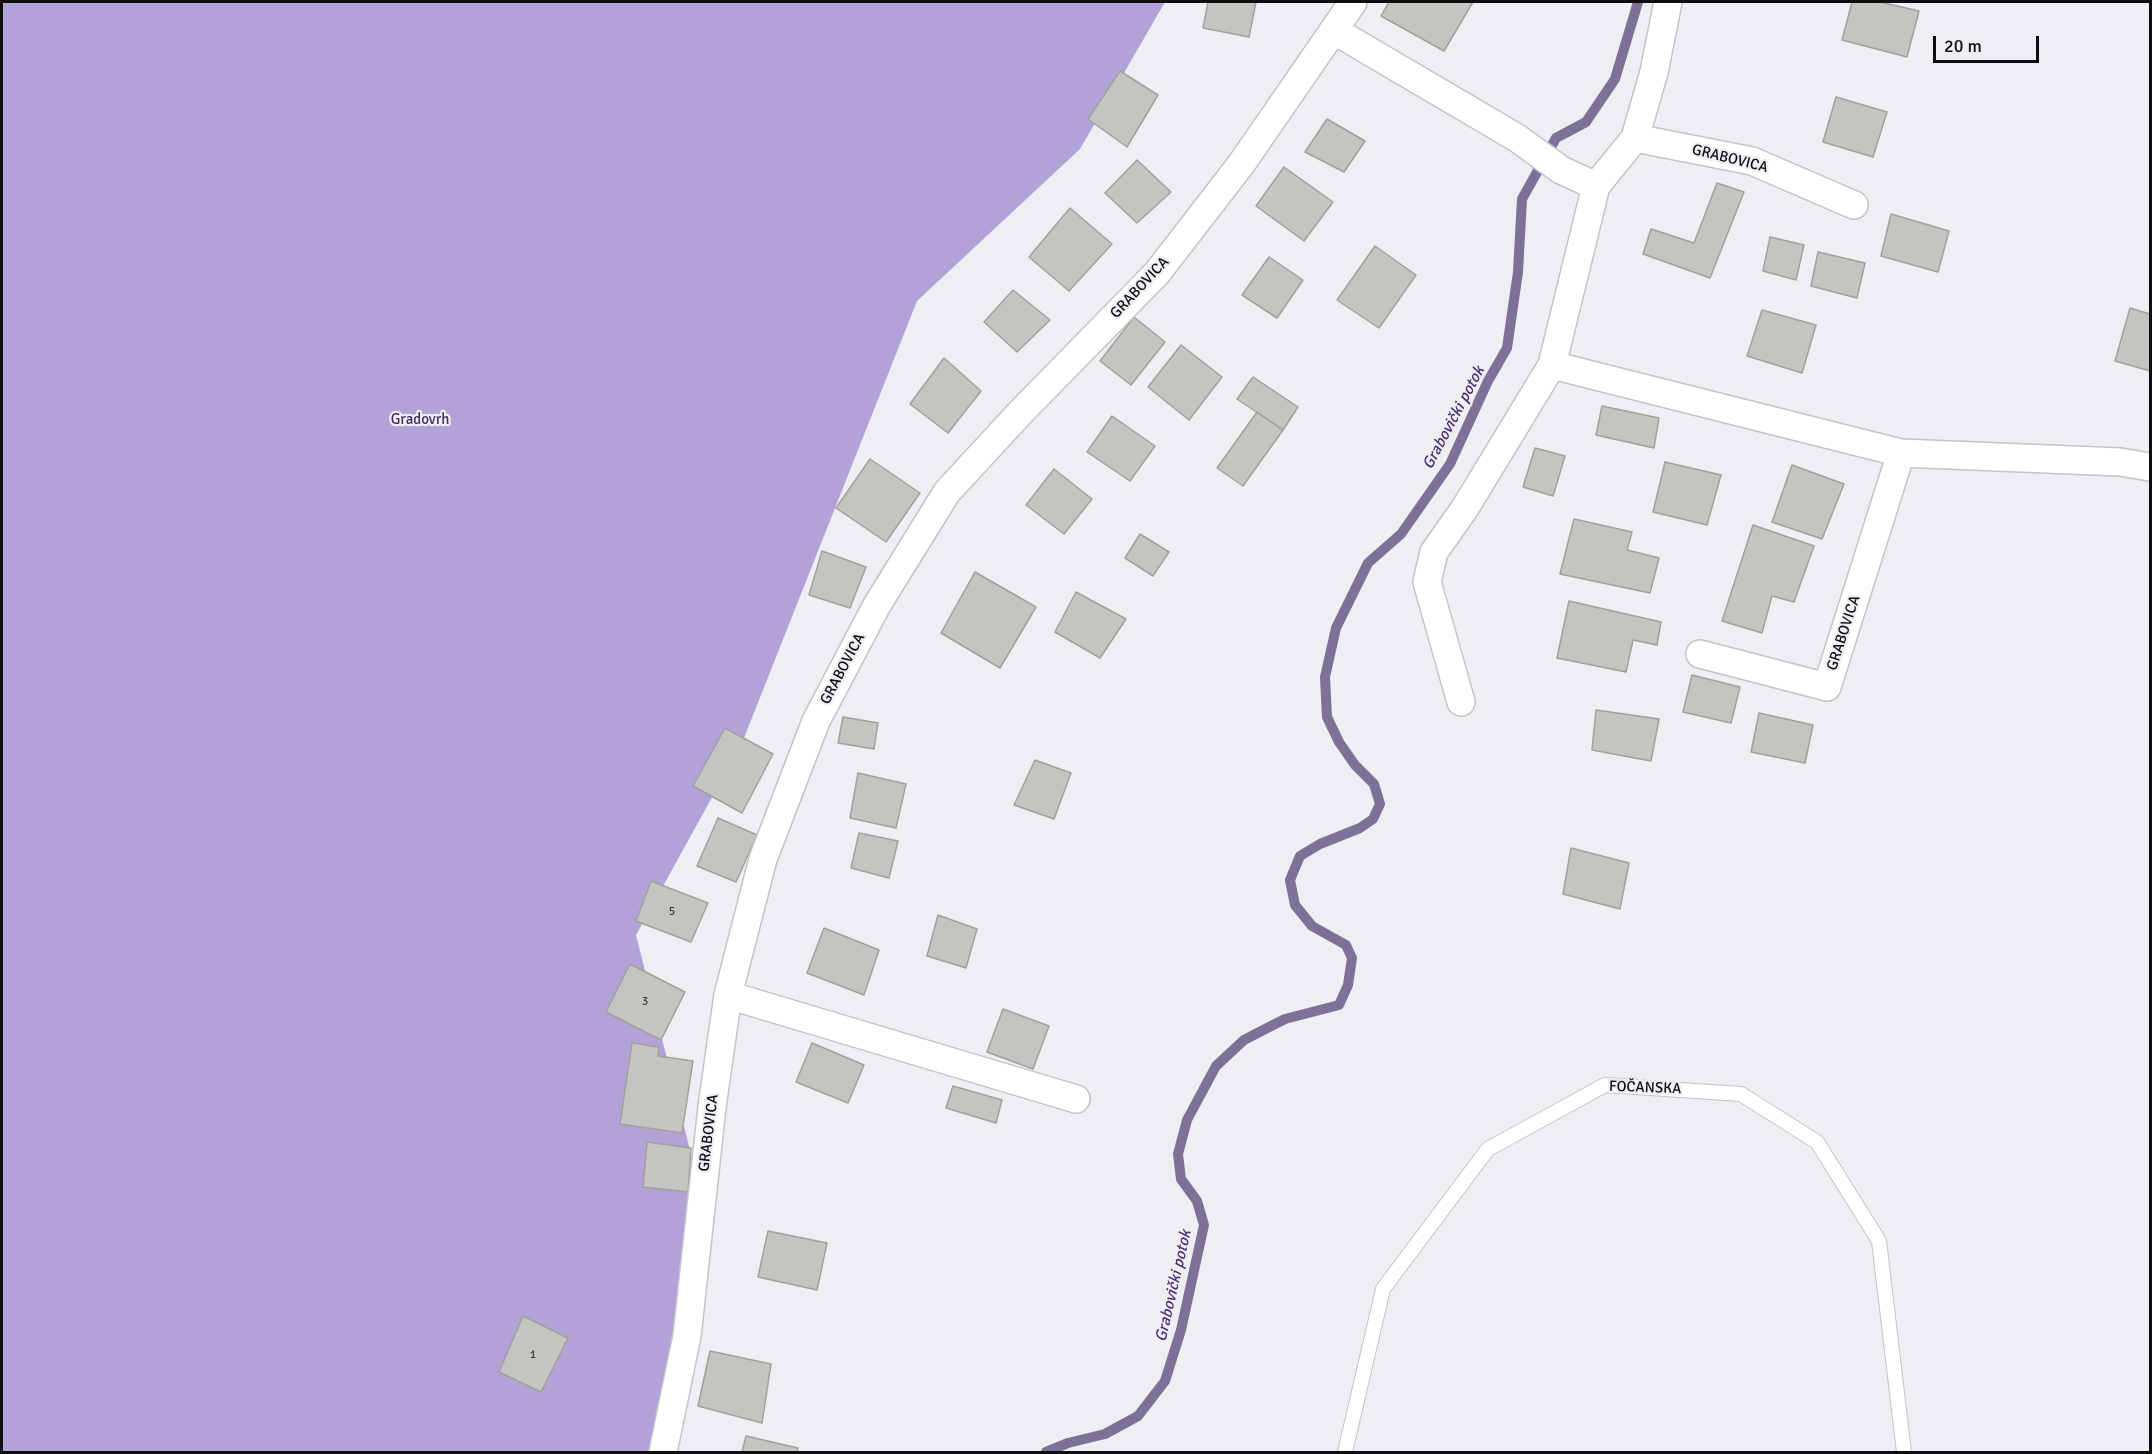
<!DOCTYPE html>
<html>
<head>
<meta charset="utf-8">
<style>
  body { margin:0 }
  #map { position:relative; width:2152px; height:1454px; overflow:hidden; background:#efeef3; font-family:Signika,sans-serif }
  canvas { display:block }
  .frame { position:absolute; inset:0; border:3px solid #0e0d0f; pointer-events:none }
  .scale { position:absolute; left:1933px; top:36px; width:106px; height:27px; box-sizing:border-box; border:3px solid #0e0d0f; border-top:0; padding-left:8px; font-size:18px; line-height:21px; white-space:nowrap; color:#0e0d0f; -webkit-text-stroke:4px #efeef3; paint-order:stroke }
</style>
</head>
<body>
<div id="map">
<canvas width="2152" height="1454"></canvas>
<div class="frame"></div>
<div class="scale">20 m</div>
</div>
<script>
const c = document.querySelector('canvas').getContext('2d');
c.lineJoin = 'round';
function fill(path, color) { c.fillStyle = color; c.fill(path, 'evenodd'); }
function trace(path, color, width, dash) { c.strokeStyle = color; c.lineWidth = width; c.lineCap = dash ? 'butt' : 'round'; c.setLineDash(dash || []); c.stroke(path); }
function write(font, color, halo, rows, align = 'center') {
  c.font = font + ' Signika,sans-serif'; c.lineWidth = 4.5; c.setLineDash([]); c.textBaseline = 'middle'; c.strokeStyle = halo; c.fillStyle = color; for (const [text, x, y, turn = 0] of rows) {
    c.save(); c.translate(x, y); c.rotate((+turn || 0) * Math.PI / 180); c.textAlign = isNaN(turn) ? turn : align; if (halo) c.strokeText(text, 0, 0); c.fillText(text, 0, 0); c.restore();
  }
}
const forest = new Path2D(`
  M2 2H1165L1080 149 917 301 742 743 636 935 706 1214 663 1452H2Z`);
const stream = new Path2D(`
  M1046 1452 1068 1443 1105 1434 1138 1416 1165 1381 1181 1330 1204 1225 1197 1201 1181 1179 1178 1154 1187 1120 1216 1066 1244 1040 1271 1026 1285 1019 1339 1005 1348 985 1352 958 1346 945 1312 926 1295 905 1290 880 1300 856 1320 844 1360 828 1373 819 1380 804 1374 784 1355 765 1339 742 1327 717 1325 677 1336 628 1368 563 1401 534 1450 464 1488 381 1507 348 1518 272 1522 199 1556 138 1586 122 1615 79 1638 2`);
const building = new Path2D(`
  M1208 2H1256L1249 37 1203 28Z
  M1389 2H1473L1444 51 1381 16Z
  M1852 2H1880L1919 11 1907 57 1842 40Z
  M1120 71 1158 95 1127 147 1088 119Z
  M1836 97 1887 112 1873 157 1823 142Z
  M1327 119 1365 141 1344 172 1305 152Z
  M1137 160 1171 192 1137 223 1105 193Z
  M1284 167 1333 202 1304 241 1256 206Z
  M1717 183 1744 192 1710 278 1643 254 1651 229 1694 243Z
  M1070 208 1112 244 1069 291 1029 257Z
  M1891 214 1949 231 1938 272 1881 256Z
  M1770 237 1804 245 1796 280 1763 271Z
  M1375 246 1416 275 1379 328 1337 300Z
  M1818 252 1865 263 1857 298 1811 286Z
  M1269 257 1303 280 1277 318 1242 295Z
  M1013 290 1050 320 1017 352 984 322Z
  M2130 308 2150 314V371L2115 361Z
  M1762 310 1816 325 1802 373 1747 356Z
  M1134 317 1165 342 1131 385 1100 361Z
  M1181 345 1222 377 1189 420 1148 387Z
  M944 358 981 391 948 433 910 404Z
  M1253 377 1298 407 1283 430 1237 399Z
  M1602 406 1659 418 1654 448 1596 435Z
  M1257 412 1283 430 1243 486 1217 468Z
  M1112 416 1155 446 1130 481 1087 452Z
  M1535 448 1565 456 1553 496 1523 487Z
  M870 459 920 493 886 542 836 508Z
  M1665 462 1721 475 1707 525 1653 512Z
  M1792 465 1844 484 1822 539 1772 522Z
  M1054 469 1092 499 1064 534 1026 505Z
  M1574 519 1632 532 1627 550 1659 558 1650 593 1560 574Z
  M1753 525 1814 546 1794 602 1772 596 1762 633 1722 621Z
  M1140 534 1169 552 1153 576 1125 558Z
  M822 551 866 567 850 608 809 595Z
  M975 572 1036 607 1000 668 941 633Z
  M1076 592 1126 619 1100 658 1055 632Z
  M1569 601 1661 622 1657 645 1633 640 1626 672 1557 658Z
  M1692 675 1740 687 1731 723 1683 712Z
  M1596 710 1659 719 1651 761 1592 750Z
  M1759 713 1813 725 1805 763 1751 752Z
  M843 717 878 723 874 749 838 743Z
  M725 728 773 754 742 813 693 786Z
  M1035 760 1071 773 1054 819 1014 805Z
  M858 773 906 784 896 828 850 818Z
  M718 818 757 835 736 882 697 866Z
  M859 833 898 841 889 878 851 868Z
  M1571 848 1629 863 1620 909 1563 894Z
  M651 881 708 903 691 942 636 921Z
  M938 915 977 929 966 968 927 956Z
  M824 928 879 950 864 995 807 973Z
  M630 964 685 992 661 1040 606 1012Z
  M1003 1009 1049 1026 1033 1069 987 1052Z
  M632 1043 659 1047 658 1056 693 1061 682 1133 620 1124Z
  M812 1043 864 1065 848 1103 796 1082Z
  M953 1086 1002 1100 996 1123 946 1108Z
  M647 1142 691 1148 688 1192 643 1187Z
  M768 1231 827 1243 817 1290 758 1277Z
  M523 1316 568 1338 541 1392 499 1372Z
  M710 1351 771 1364 762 1423 698 1406Z
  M746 1436 798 1448 797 1452H742Z`);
const lane = new Path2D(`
  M1345 1452 1383 1289 1488 1149 1605 1085 1741 1094 1817 1142 1879 1241 1904 1452`);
const street = new Path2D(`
  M1335 31 1517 138 1561 170 1596 186 1552 365 1465 508 1434 552 1427 582 1461 702
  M1635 138 1654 72 1668 2
  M1596 186 1635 138 1752 161 1854 205
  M1552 365 1901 453 2120 462 2150 467
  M1700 654 1827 687 1901 453
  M728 995 1076 1099
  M663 1452 687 1336 712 1107 728 995 763 859 816 721 877 605 947 492 1019 414 1157 273 1242 163 1353 2`);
const numberNames = [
  ["5",672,912],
  ["3",645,1002],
  ["1",533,1355]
];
const streetNames = [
  ["GRABOVICA",1730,159,14],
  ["GRABOVICA",1140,288,-47],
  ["GRABOVICA",1844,633,-72],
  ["GRABOVICA",843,669,-62],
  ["FOČANSKA",1645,1088,2],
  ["GRABOVICA",709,1133,-83]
];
const parkNames = [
  ["Gradovrh",420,420]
];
const waterNames = [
  ["Grabovički potok",1454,418,-62],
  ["Grabovički potok",1174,1286,-77]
];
fill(forest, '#b2a2d7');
trace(stream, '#7c7196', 10);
fill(building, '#c4c4c0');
trace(building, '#a1a19c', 1.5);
trace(lane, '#c4c3c8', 16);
trace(street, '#c4c3c8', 30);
trace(lane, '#fff', 14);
trace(street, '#fff', 27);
write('12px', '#3c3b3b', null, numberNames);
write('15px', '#0e0d0f', '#efeef3', streetNames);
write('15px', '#412968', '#efeef3', parkNames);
write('italic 16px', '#483070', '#efeef3', waterNames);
</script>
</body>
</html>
